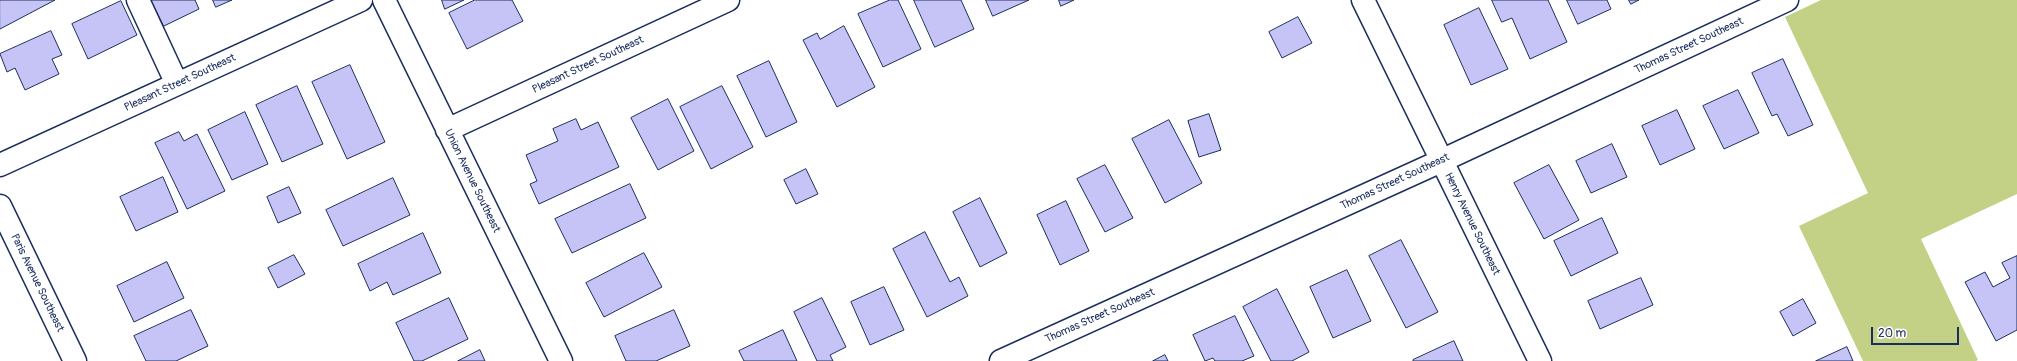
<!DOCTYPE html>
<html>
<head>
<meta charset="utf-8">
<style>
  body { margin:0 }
  #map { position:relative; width:2017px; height:361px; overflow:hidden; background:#fff; font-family:Pangolin,sans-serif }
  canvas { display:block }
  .scale { position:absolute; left:1871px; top:327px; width:88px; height:18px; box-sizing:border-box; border:2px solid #1b2f5e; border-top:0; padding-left:5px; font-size:12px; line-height:14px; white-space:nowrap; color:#1b2f5e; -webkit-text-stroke:3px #fff; paint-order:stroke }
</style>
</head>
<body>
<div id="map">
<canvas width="2017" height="361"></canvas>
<div class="scale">20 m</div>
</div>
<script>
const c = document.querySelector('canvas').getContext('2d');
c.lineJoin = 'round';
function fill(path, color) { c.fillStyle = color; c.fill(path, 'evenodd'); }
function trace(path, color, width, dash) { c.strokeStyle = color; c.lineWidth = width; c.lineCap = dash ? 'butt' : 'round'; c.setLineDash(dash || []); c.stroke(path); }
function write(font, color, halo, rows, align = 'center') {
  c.font = font + ' Pangolin,sans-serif'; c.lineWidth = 4; c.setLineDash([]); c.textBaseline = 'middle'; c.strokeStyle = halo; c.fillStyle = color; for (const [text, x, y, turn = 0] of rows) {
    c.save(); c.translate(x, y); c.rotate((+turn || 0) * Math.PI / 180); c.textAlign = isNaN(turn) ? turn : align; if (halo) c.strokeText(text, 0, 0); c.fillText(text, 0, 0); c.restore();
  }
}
const green = new Path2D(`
  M1821 0H2017V194L1921 239 1978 360 1976 361H1863L1799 226 1868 193 1785 17Z`);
const building = new Path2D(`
  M0 0H55L0 29Z
  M151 0H195L199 9 164 26Z
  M213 0H232L216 7Z
  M442 0H464L445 9Z
  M475 0H512L523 21 467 49 449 13Z
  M890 0H898L921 49 883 67 858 14Z
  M914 0H961L974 29 935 47Z
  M986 0H1029L993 16Z
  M1059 0H1074L1061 6Z
  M1492 0H1548L1567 42 1530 59 1512 18 1502 22Z
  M1567 0H1607L1611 9 1578 24Z
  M1629 0H1639L1631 4Z
  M121 1 137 35 88 59 72 24Z
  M1479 8 1508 69 1471 85 1444 25Z
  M1298 17 1312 43 1282 58 1269 32Z
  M844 26 875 87 837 107 803 40 817 33 820 39Z
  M51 31 62 55 52 59 59 74 25 90 15 68 7 72 0 54Z
  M1783 59 1813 125 1788 136 1777 114 1772 116 1752 73Z
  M769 61 797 122 766 137 737 76Z
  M350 65 385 142 347 159 312 82Z
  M297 86 323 144 282 162 256 105Z
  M722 86 753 147 711 169 680 107Z
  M1738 90 1759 133 1724 149 1703 106Z
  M668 99 694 151 658 170 631 118Z
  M1677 110 1695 149 1660 165 1642 126Z
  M245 112 268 164 232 180 208 130Z
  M1209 114 1221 150 1199 157 1188 121Z
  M576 119 581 130 598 122 619 167 539 204 530 184 537 181 526 155 558 141 553 129Z
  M1169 120 1202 183 1165 203 1132 139Z
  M179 132 184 141 197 134 225 191 187 209 155 143Z
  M1612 144 1627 177 1591 193 1576 161Z
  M1105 165 1133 218 1105 232 1077 179Z
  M1549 165 1579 220 1544 239 1514 183Z
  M806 169 818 194 796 204 784 180Z
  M163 177 178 212 136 231 120 197Z
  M393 178 410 215 343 246 326 210Z
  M630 184 646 218 572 253 555 219Z
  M289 187 301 213 278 223 267 197Z
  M980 198 1007 253 980 267 953 212Z
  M1066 201 1089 251 1060 265 1037 215Z
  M1602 218 1618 253 1571 276 1554 241Z
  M925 232 950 282 959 277 968 296 927 317 893 249Z
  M423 233 441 273 393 295 387 282 370 291 358 264Z
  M1401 240 1438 312 1406 328 1369 256Z
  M644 253 662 287 604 317 586 283Z
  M294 255 305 274 278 288 268 268Z
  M2017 256V330L1996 341 1965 282 1985 272 1993 287 2010 278 2002 263Z
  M167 262 184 298 134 322 117 286Z
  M1347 270 1371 321 1333 338 1310 287Z
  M1641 278 1653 305 1600 329 1588 301Z
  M884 287 904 330 870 345 851 302Z
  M1277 289 1309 352 1292 361H1271L1243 307Z
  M449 298 468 339 422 361H414L396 323Z
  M822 298 846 347 830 355 833 361H817L794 312Z
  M1803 299 1816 323 1793 336 1780 312Z
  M191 310 208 346 176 361H146L134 336Z
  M674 310 690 346 656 361H626L615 336Z
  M1235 316 1254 356 1242 361H1215L1213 358 1205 361 1193 335Z
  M783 330 797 361H744L739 351Z
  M1454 341 1463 361H1413V360Z
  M1847 347 1853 361H1816Z
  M480 350 485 361H458Z
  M1165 355 1168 361H1153Z`);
const minor = new Path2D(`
  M138 0 177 84
  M384 0 561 361
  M1363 0 1540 361
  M447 130 728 0
  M0 165 361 0
  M0 206 75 361
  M1001 361 1441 161 1787 0`);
const streetNames = [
  ["Thomas Street Southeast",1689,46,-25],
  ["Pleasant Street Southeast",588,65,-25],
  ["Pleasant Street Southeast",180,83,-25],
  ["Union Avenue Southeast",472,181,64],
  ["Thomas Street Southeast",1395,182,-25],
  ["Henry Avenue Southeast",1472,224,64],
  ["Paris Avenue Southeast",37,283,64],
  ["Thomas Street Southeast",1100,316,-24]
];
fill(green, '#c2d185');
fill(building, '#c6c4f7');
trace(building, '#1b2f5e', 1);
trace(minor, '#1b2f5e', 25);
trace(minor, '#fff', 22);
write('11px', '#1b2f5e', '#fff', streetNames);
</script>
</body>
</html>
